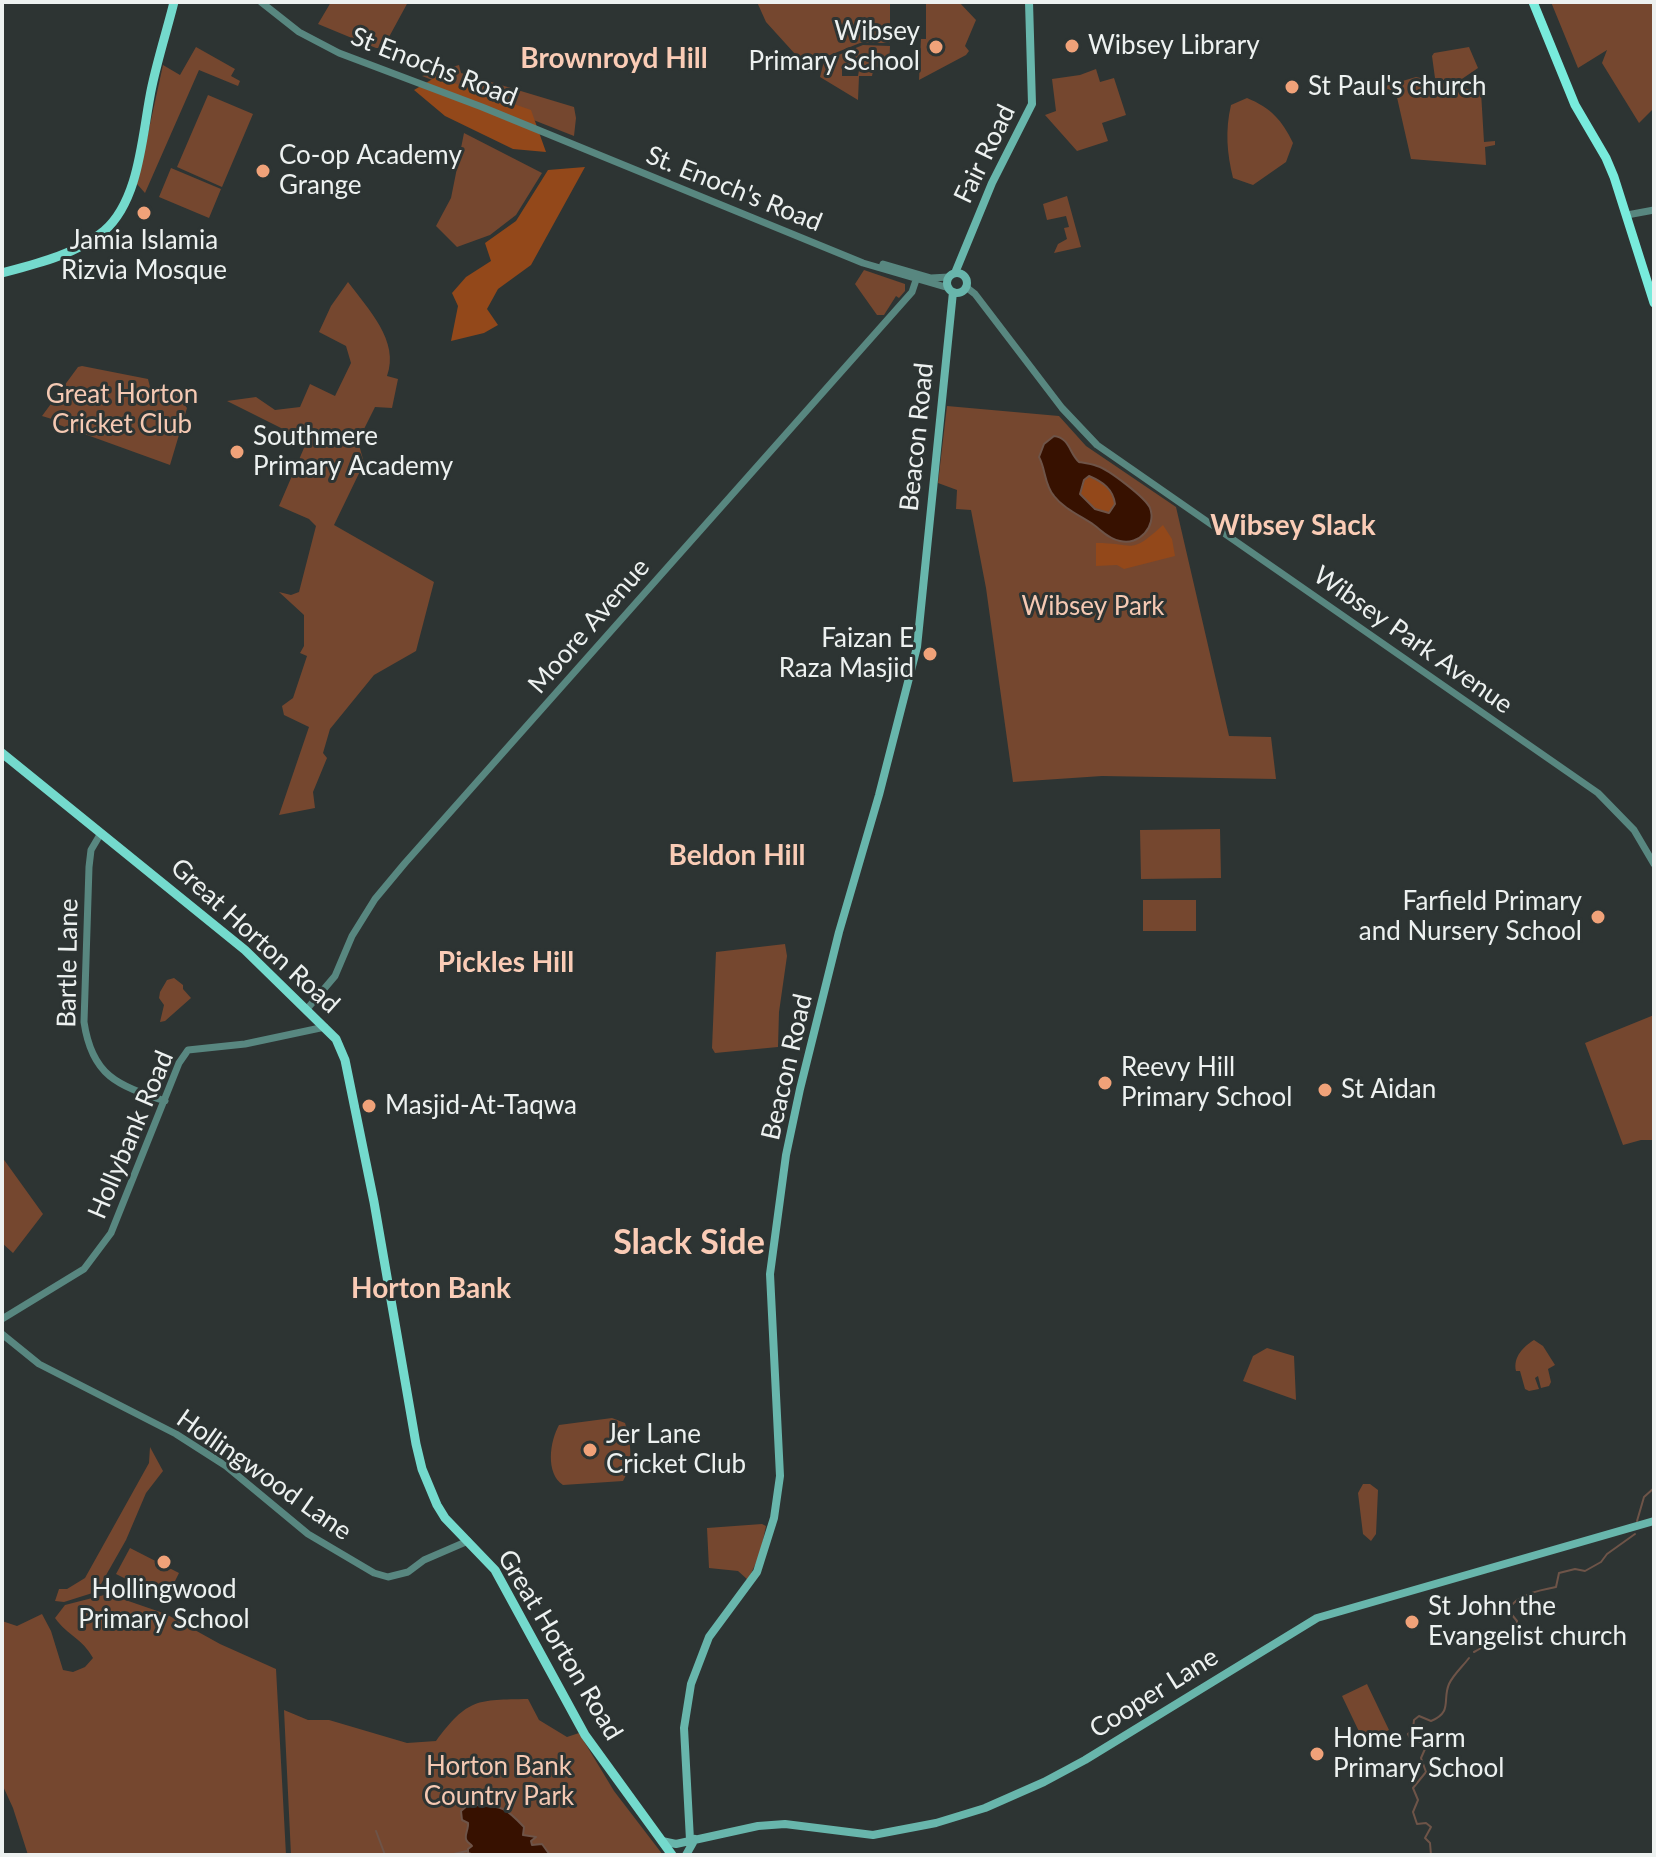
<!DOCTYPE html>
<html>
<head>
<meta charset="utf-8">
<style>
  body { margin:0 }
  #map { position:relative; width:1656px; height:1857px; overflow:hidden; background:#2d3433; font-family:Lato,sans-serif }
  canvas { display:block }
  .frame { position:absolute; inset:0; border:4px solid #edf1f0; pointer-events:none }
</style>
</head>
<body>
<div id="map">
<canvas width="1656" height="1857"></canvas>
<div class="frame"></div>
</div>
<script>
const c = document.querySelector('canvas').getContext('2d');
c.lineJoin = 'round';
function fill(path, color) { c.fillStyle = color; c.fill(path, 'evenodd'); }
function trace(path, color, width, dash) { c.strokeStyle = color; c.lineWidth = width; c.lineCap = dash ? 'butt' : 'round'; c.setLineDash(dash || []); c.stroke(path); }
function write(font, color, halo, rows, align = 'center') {
  c.font = font + ' Lato,sans-serif'; c.lineWidth = 6; c.setLineDash([]); c.textBaseline = 'middle'; c.strokeStyle = halo; c.fillStyle = color; for (const [text, x, y, turn = 0] of rows) {
    c.save(); c.translate(x, y); c.rotate((+turn || 0) * Math.PI / 180); c.textAlign = isNaN(turn) ? turn : align; if (halo) c.strokeText(text, 0, 0); c.fillText(text, 0, 0); c.restore();
  }
}
const green = new Path2D(`
  M331 2H408L383 48H376L318 24Z
  M757 2H890V43H860L805 65 766 22Z
  M926 2H959L976 20 965 46 969 51 966 55 919 80 921 39H926Z
  M1551 2H1654V108L1639 123 1602 63 1607 50 1578 68Z
  M863 45 890 46 889 68 842 65V76H858L859 70 873 71 872 76H859L858 100 820 77 824 61Z
  M196 47 235 69 231 76 240 81 238 86 199 70 145 193 137 184 163 65 180 75Z
  M1469 47 1478 68 1456 83 1435 78 1432 56 1434 53Z
  M459 65 461 73 574 107 576 118 574 136 422 76Z
  M1096 69 1100 82 1114 78 1126 115 1102 123 1108 141 1077 151 1045 115 1056 111 1052 79 1080 75Z
  M1416 77 1481 92 1484 142 1495 141V145L1485 147 1486 165 1411 159 1396 93 1388 89 1371 94 1369 91Z
  M208 95 253 114 222 187 177 167Z
  M1247 98C1271 108 1282 120 1293 143L1286 162 1253 185 1233 178C1227 153 1225 131 1231 105Z
  M464 133 542 173 516 215 490 235 457 247 436 226 451 198Z
  M171 168 221 189 209 218 159 197Z
  M1067 196 1081 247 1054 253 1058 244 1067 239 1064 228 1069 227 1066 216 1047 220 1043 204Z
  M864 270 905 284V291L899 298 896 296 884 315H877L855 284Z
  M348 282C368 309 400 341 387 376L398 379 392 408 375 407 358 441 364 463 334 525 434 582 416 651 374 675 330 729 323 753 327 758 313 792 315 808 279 815 309 727 284 715 282 706 293 698 307 656 300 653 304 646V615L279 592 291 595 299 592 316 526 309 519 279 506 307 441 227 401 256 397 275 410 300 407 310 384 335 396 351 363 346 346 319 332 331 306Z
  M82 366 148 379 150 387 177 396 187 408 170 465 54 423 55 420 42 416 78 367Z
  M947 406 1059 416 1086 446 1176 507 1229 736 1271 737 1276 779 1102 776 1013 782 986 588 971 510 956 509 957 490 938 483Z
  M1220 829 1221 878 1141 879 1140 830Z
  M1143 900H1196V931H1143Z
  M785 944 787 956 779 1012 778 1047 715 1053 712 1048 716 952Z
  M174 978 183 985V989L191 998 165 1021 160 1022 164 1005 159 998 160 992 167 980Z
  M1654 1015V1140H1641L1623 1145 1585 1043Z
  M2 1157 43 1214 13 1253 2 1243Z
  M1534 1340 1543 1346 1555 1365 1548 1369 1551 1382 1549 1386 1541 1388 1538 1376 1535 1378 1539 1389 1529 1391 1525 1389 1520 1371H1516C1513 1357 1523 1347 1534 1340Z
  M1267 1348 1294 1356 1296 1400 1243 1381 1253 1356Z
  M612 1418 625 1423C631 1442 634 1463 623 1481L563 1485C545 1473 550 1441 559 1425Z
  M150 1447 163 1471 146 1493 126 1540 101 1584 102 1590 64 1602 55 1601 59 1589H67L85 1578 149 1463Z
  M1363 1484H1370L1378 1490 1376 1534 1371 1541 1363 1534 1358 1493Z
  M762 1524 766 1526 760 1554 748 1580 738 1571 709 1568 707 1528Z
  M130 1548 179 1573 166 1599 116 1574Z
  M108 1594 166 1614 220 1644 276 1669 286 1855H28L13 1808 2 1784V1621L17 1626 42 1614 51 1631 63 1670 73 1672 85 1667 93 1658C82 1638 68 1636 55 1618L65 1605Z
  M1367 1684 1389 1730 1364 1742 1342 1696Z
  M528 1699 539 1720 567 1737 579 1733 614 1791 663 1855H291L284 1710 308 1720H329L407 1743 436 1741C468 1698 477 1700 528 1699Z`);
const forest = new Path2D(`
  M436 77 531 110 546 152 513 149 445 116 414 90Z
  M585 167 531 265 498 289 487 309 498 325 484 333 451 341 458 306 452 293 466 277 491 261 485 243 516 221 548 170Z
  M1089 476C1103 482 1113 489 1115 504L1109 513 1095 509 1080 494 1084 479Z
  M1163 525 1172 539 1175 556 1124 569 1117 565 1096 566V543C1136 543 1129 556 1163 525Z`);
const water = new Path2D(`
  M1054 436C1070 438 1069 453 1079 462 1085 463 1092 464 1097 466 1108 469 1146 498 1150 508 1157 526 1139 546 1120 541 1109 539 1102 531 1094 525 1081 516 1064 509 1054 496 1044 484 1046 470 1039 457L1044 444ZM1089 476C1103 482 1113 489 1115 504L1109 513 1095 509 1080 494 1084 480Z
  M474 1800 477 1805C503 1806 506 1808 524 1827L523 1835 536 1837 531 1841 532 1845 542 1844 550 1855H474L468 1853V1849L472 1846C471 1844 468 1843 467 1841 463 1837 469 1829 468 1823L462 1820 461 1811Z`);
const stream = new Path2D(`
  M1637 1521 1644 1497 1654 1488
  M1474 1652C1489 1644 1501 1635 1516 1627L1517 1621 1508 1610C1516 1595 1540 1590 1556 1587L1559 1573 1575 1569 1585 1571 1601 1562 1607 1554 1635 1534
  M376 1831 385 1855
  M449 1855 467 1851
  M1431 1855 1430 1843 1425 1838 1431 1827 1426 1823 1417 1824 1413 1812 1418 1800 1413 1788 1426 1772 1421 1758 1425 1749 1424 1743 1410 1738 1408 1734 1413 1729 1414 1720 1419 1716 1431 1721C1453 1712 1442 1700 1449 1684 1453 1675 1463 1666 1469 1658`);
const tertiary = new Path2D(`
  M261 2 299 32 339 53 482 107 863 263 949 288
  M1627 215 1654 210
  M883 264 931 278 949 277
  M966 287 975 294 1062 408 1097 445 1598 793 1634 830 1654 864
  M101 833 91 850 89 867 84 1022C92 1076 117 1085 165 1101
  M307 1009 335 976 352 936 375 899 405 863 912 292 916 280
  M2 1319 84 1269 111 1233 179 1063 188 1050 245 1044 325 1027
  M2 1334 39 1364 176 1434 226 1466 308 1534 374 1573 388 1577 408 1572 424 1560 468 1541`);
const secondary = new Path2D(`
  M955 273 992 183 1032 104 1029 2
  M947 283a10 10 0 1 1 20 0a10 10 0 1 1-20 0Z
  M690 1840 684 1728 691 1684 709 1637 757 1572 774 1518 780 1476 770 1274 786 1155 800 1089 839 932 879 795 917 647 953 292
  M662 1841 676 1844 758 1826 785 1824 873 1835 936 1823 985 1808 1044 1782 1085 1760 1317 1618 1654 1521
  M686 1855 695 1839`);
const primary = new Path2D(`
  M2 273C36 264 77 254 104 231 141 199 142 131 152 86 158 58 167 30 174 2
  M2 753 245 950 336 1039 345 1060 374 1202 416 1444 422 1469 437 1505 445 1518 495 1570 585 1735 672 1855`);
const trunk = new Path2D(`
  M1533 2 1575 105 1606 158 1614 177 1654 303`);
const markers = [
  [1072,46,8,"#f0a279"],
  [936,47,8,"#f0a279"],
  [1292,87,8,"#f0a279"],
  [263,171,8,"#f0a279"],
  [144,213,8,"#f0a279"],
  [237,452,8,"#f0a279"],
  [930,654,8,"#f0a279"],
  [1598,917,8,"#f0a279"],
  [1105,1083,8,"#f0a279"],
  [1325,1090,8,"#f0a279"],
  [369,1106,8,"#f0a279"],
  [590,1450,8,"#f0a279"],
  [164,1562,8,"#f0a279"],
  [1412,1622,8,"#f0a279"],
  [1317,1754,8,"#f0a279"]
];
const poiNames = [
  ["Wibsey",920,32,"right"],
  ["Primary School",920,62,"right"],
  ["Wibsey Library",1088,46],
  ["St Paul's church",1308,87],
  ["Co-op Academy",279,156],
  ["Grange",279,186],
  ["Jamia Islamia",144,241,"center"],
  ["Rizvia Mosque",144,271,"center"],
  ["Southmere",253,437],
  ["Primary Academy",253,467],
  ["Faizan E",914,639,"right"],
  ["Raza Masjid",914,669,"right"],
  ["Farfield Primary",1582,902,"right"],
  ["and Nursery School",1582,932,"right"],
  ["Reevy Hill",1121,1068],
  ["Primary School",1121,1098],
  ["St Aidan",1341,1090],
  ["Masjid-At-Taqwa",385,1106],
  ["Jer Lane",606,1435],
  ["Cricket Club",606,1465],
  ["Hollingwood",164,1590,"center"],
  ["Primary School",164,1620,"center"],
  ["St John the",1428,1607],
  ["Evangelist church",1428,1637],
  ["Home Farm",1333,1739],
  ["Primary School",1333,1769]
];
const streetNames = [
  ["St Enochs Road",434,67,21],
  ["Fair Road",985,154,-64],
  ["St. Enoch's Road",734,189,22],
  ["Beacon Road",917,437,-84],
  ["Moore Avenue",589,626,-49],
  ["Wibsey Park Avenue",1413,640,35],
  ["Great Horton Road",255,936,42],
  ["Bartle Lane",68,963,-89],
  ["Beacon Road",787,1067,-77],
  ["Hollybank Road",131,1135,-67],
  ["Hollingwood Lane",264,1475,35],
  ["Great Horton Road",560,1645,59],
  ["Cooper Lane",1154,1693,-32]
];
const parkNames = [
  ["Great Horton",122,395],
  ["Cricket Club",122,425],
  ["Wibsey Park",1093,607],
  ["Horton Bank",499,1767],
  ["Country Park",499,1797]
];
const neighbourhoodNames = [
  ["Brownroyd Hill",614,59],
  ["Wibsey Slack",1293,526],
  ["Beldon Hill",737,856],
  ["Pickles Hill",506,963],
  ["Horton Bank",431,1289]
];
const districtNames = [
  ["Slack Side",689,1243]
];
fill(green, '#75472f');
fill(forest, '#93481a');
fill(water, '#371100');
trace(water, '#6e5448', 2);
trace(stream, '#6e5448', 2);
trace(tertiary, '#588780', 7);
trace(secondary, '#68b6ac', 8);
trace(primary, '#74dacd', 9);
trace(trunk, '#78ebdc', 9);
for (const [x, y, r, color] of markers) { const dot = new Path2D(); dot.arc(x, y, r, 0, 2 * Math.PI); c.fillStyle = color; c.fill(dot); trace(dot, '#2d3433', 3); }
write('26px', '#edf1f0', '#2d3433', poiNames, 'left');
write('26px', '#edf1f0', '#2d3433', streetNames);
write('26px', '#f5c9b3', '#2d3433', parkNames);
write('bold 28px', '#faccb6', '#2d3433', neighbourhoodNames);
write('bold 34px', '#faccb6', '#2d3433', districtNames);
</script>
</body>
</html>
